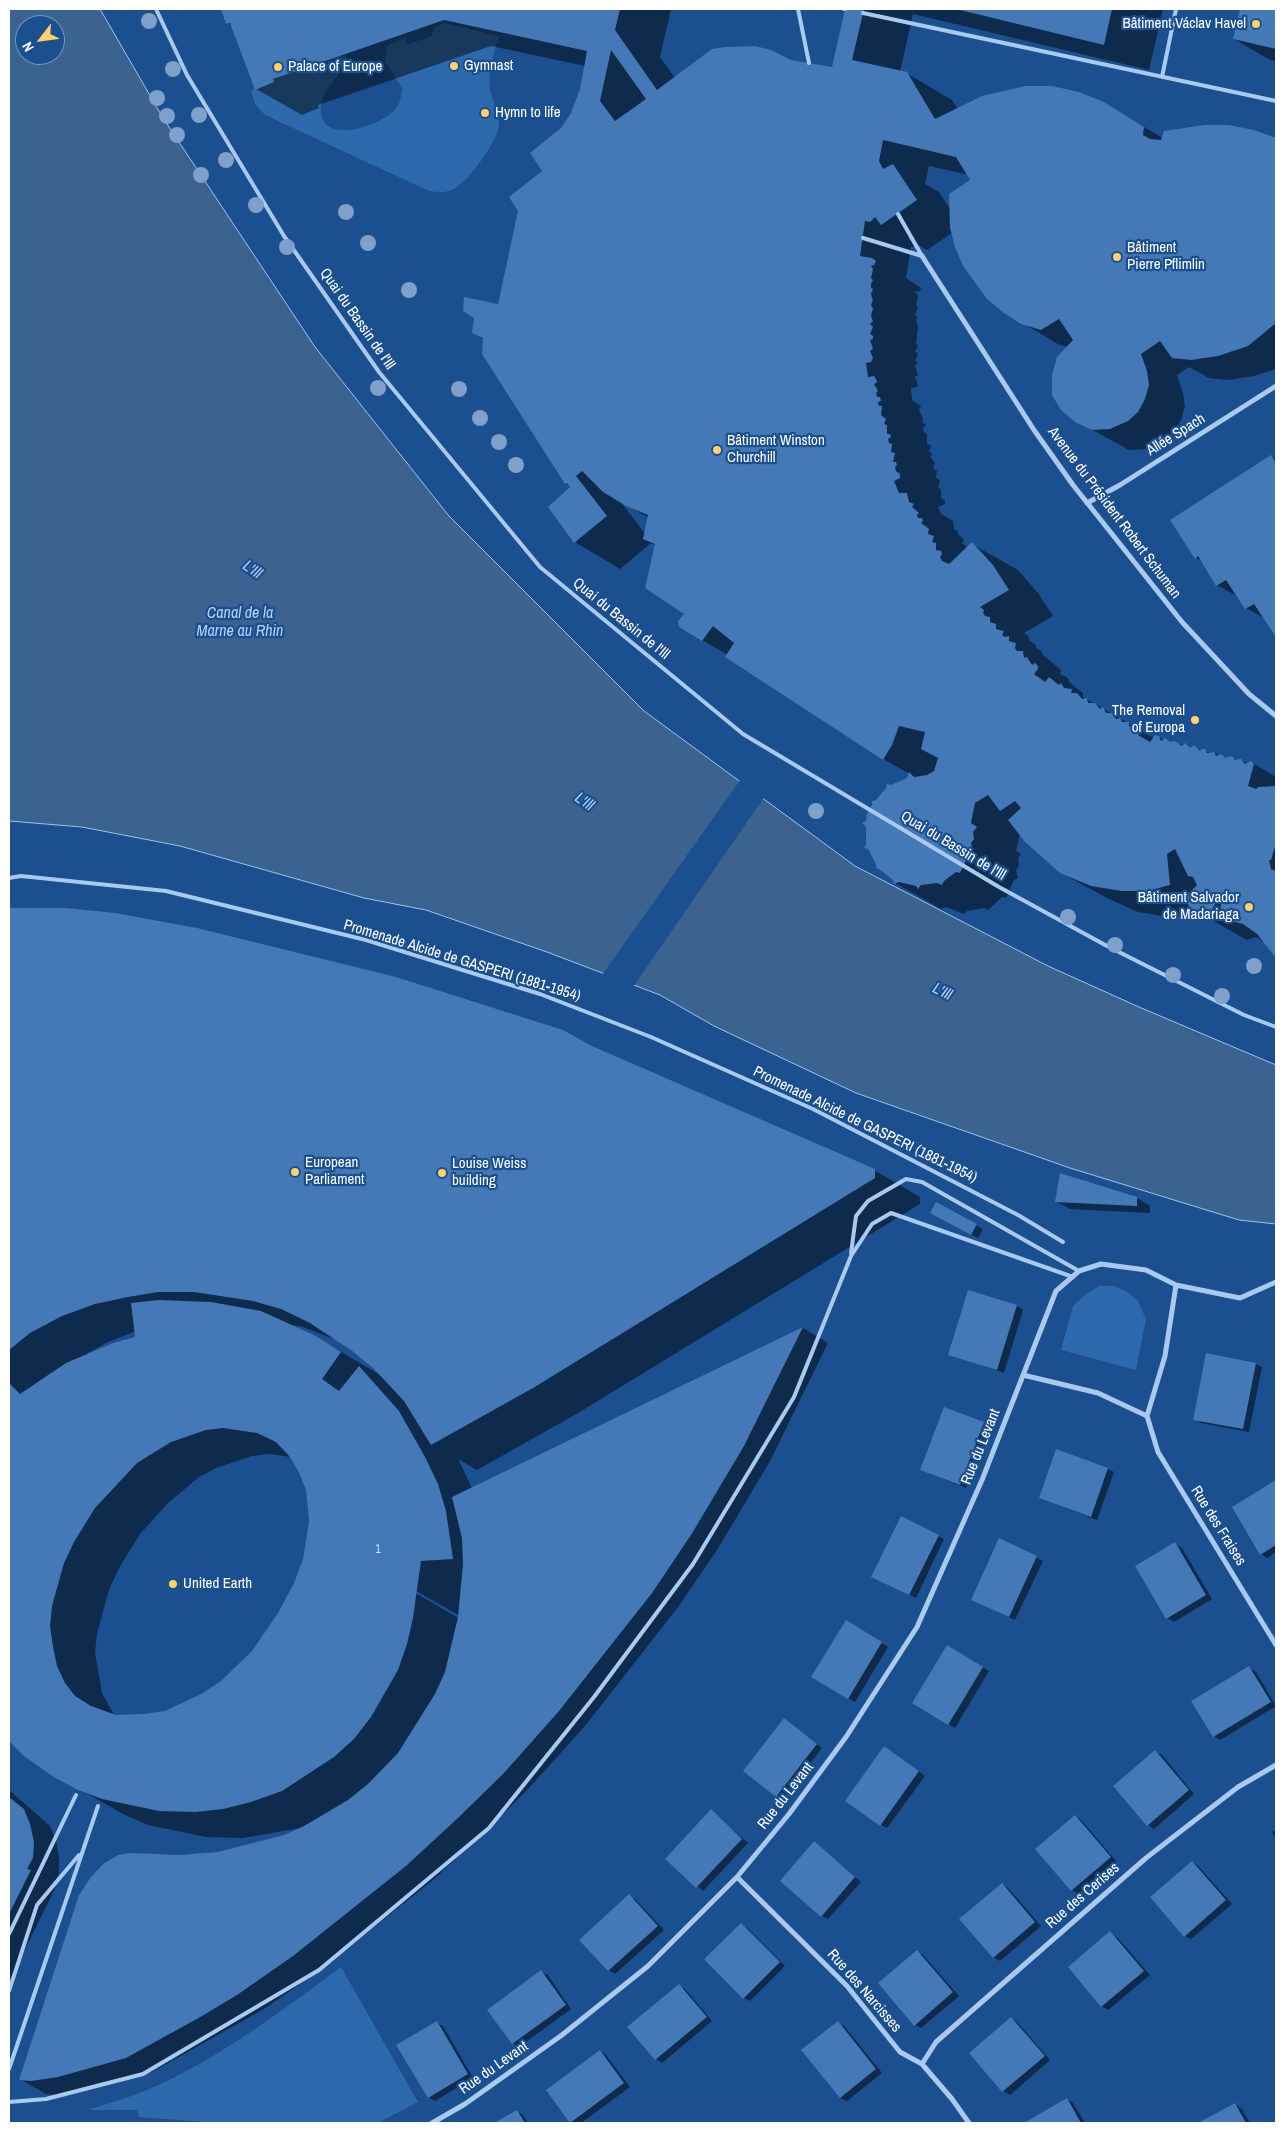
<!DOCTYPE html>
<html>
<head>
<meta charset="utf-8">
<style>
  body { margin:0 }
  #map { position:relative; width:1285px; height:2132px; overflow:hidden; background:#1b4f8f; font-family:"Archivo Narrow",sans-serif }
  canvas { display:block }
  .frame { position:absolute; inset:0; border:10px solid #fff; pointer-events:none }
  .north { position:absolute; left:15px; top:15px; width:50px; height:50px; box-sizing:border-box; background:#1b4f8f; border:1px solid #7695bc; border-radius:50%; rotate:240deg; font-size:14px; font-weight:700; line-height:20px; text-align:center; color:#fff }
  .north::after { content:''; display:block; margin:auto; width:18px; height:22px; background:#ffd166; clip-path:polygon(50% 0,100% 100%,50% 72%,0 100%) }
</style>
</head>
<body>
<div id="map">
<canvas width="1285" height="2132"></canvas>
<div class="frame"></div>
<div class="north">N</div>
</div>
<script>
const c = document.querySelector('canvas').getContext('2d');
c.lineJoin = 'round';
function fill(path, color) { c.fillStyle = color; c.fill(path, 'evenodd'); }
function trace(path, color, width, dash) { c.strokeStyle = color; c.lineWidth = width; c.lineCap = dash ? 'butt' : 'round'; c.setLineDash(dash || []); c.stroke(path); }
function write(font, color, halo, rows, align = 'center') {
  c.font = font + ' "Archivo Narrow",sans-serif'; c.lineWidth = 4.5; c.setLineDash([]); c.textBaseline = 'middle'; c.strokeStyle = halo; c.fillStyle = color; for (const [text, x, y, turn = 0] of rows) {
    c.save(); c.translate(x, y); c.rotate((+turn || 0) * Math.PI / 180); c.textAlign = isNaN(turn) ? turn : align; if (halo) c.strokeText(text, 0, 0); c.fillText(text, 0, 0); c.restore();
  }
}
const green = new Path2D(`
  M445 23 499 36C495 52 487 71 490 89 492 102 500 112 499 126 497 142 467 184 452 190 445 193 437 192 429 191L265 115 255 104 251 91 255 88 256 89 274 82 273 79 347 54C346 59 345 64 342 68 336 80 323 91 321 105 316 148 383 127 397 107 401 101 401 94 402 88L385 61 387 46 407 37 405 42 408 44 432 36 434 28Z
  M1099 1286H1114L1127 1292 1138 1301 1146 1319 1136 1370 1061 1350 1073 1306 1086 1294Z
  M341 1967 418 2102 378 2123H217L139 2117 137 2110H88C108 2103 128 2098 147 2090 217 2060 280 2012 341 1967Z`);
const water = new Path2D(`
  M9 9H100L163 118 315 347 449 516 644 711 855 866 1048 966 1139 1007 1276 1065V1224L1239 1220 1070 1168 856 1093 714 1026 660 995 547 952 426 910 364 898 180 846 82 827 9 821ZM25 25H55V55H25Z`);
const pier = new Path2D(`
  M741 779 765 796 633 987 602 975Z`);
const shadow = new Path2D(`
  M222 9H671L660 57 675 78 791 62 833 68 846 9H1163L1149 70 913 14 900 72 906 73 952 100 958 109 1104 104 1163 138 1254 131 1276 139V369L1254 376 1228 380 1209 378 1189 367 1177 375 1183 393 1185 406 1181 420 1173 432 1164 441 1147 449 1129 450 1076 421 1068 347 1058 344 1004 312 952 233 927 250 918 245 916 247H911L906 278 921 288 920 291 915 292 918 296 916 306 918 307 915 315 918 317 916 320 918 327 916 343 918 347 915 351 918 354 915 361 918 363 915 366 918 375 915 377 918 385 917 387 911 388 912 400 921 406 919 410 923 418 922 422 926 425 923 428 924 432 927 434V443L931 446 929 451 933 455 930 456 935 464 933 466 934 469 937 471 936 478 940 480 938 488 941 489V498L945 501V504L938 507 941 514 953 521 954 529 958 531 957 533 964 540 962 543 968 548 972 544 1018 570 1038 593 1053 616 1024 633 1028 636 1030 641 1036 645V648L1042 652V654L1061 670 1060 674 1068 678 1069 682 1083 693V697L1154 738 1158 737 1171 743 1175 742 1192 749 1194 747 1201 751 1214 753 1227 759 1232 758 1237 761 1241 760 1248 764 1251 762 1276 777V956L1266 943 1256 937 1247 940 1201 914 1169 917 1138 912 1107 898 1060 872 1020 833 1016 851 1021 854 1018 858 1019 865 1016 870 1018 878 1014 880 1006 898 1002 897 988 910 984 908 967 911 964 914 946 907 941 909 895 883 894 879 877 864 870 850 866 848 867 822 877 801 891 787 908 779 910 774 883 759 728 655 702 640 685 614 656 545 651 543 620 569 575 542 572 488 566 483 484 339 474 333 499 306 519 211 544 172 562 129 573 113 581 90 585 66 491 46 318 105 319 108 302 115 256 89 233 26 227 23ZM929 166 969 175 972 180 950 209 939 192 925 184ZM621 502 649 518 646 535Z
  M1241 9H1276V61L1270 60 1234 39Z
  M1271 456 1276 459V635L1266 619 1246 608 1239 597 1217 585 1203 561 1196 558Z
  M9 909H66L592 1047 874 1170 920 1197V1204L578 1413 477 1470 458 1459 472 1488 803 1328 828 1343 770 1461 717 1550 678 1607 585 1726 530 1787 485 1832 433 1880 319 1971 264 2009 152 2072 85 2091 58 2095 46 2094 20 2079 179 1856 219 1853 285 1837 301 1828 243 1838 206 1837 148 1825 123 1814 53 1774 25 1755 9 1739ZM289 1325 300 1326 337 1340 373 1367 382 1376 316 1337ZM136 1331V1338L87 1355 86 1354 108 1342ZM269 1454 291 1457 307 1490 310 1521 308 1541 300 1573 279 1614 253 1652 222 1682 203 1694 165 1712 145 1715H114L102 1693 95 1653 97 1633 109 1590 119 1568 140 1534 168 1503 199 1477 216 1468 252 1456ZM413 1589 460 1616V1619L412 1591Z
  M1137 1198 1150 1206V1213L1070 1209 1056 1201Z
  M936 1204 983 1229 978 1238 932 1213Z
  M1017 1306 1023 1310 1004 1373 950 1354Z
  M1255 1364 1262 1367 1249 1432 1201 1423 1195 1419Z
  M945 1409 990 1427 966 1488 928 1473Z
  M1108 1469 1114 1472 1097 1520 1040 1498Z
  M1276 1482V1552L1267 1558 1261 1554 1233 1507Z
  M938 1536 944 1539 916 1598 879 1580Z
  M1175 1544 1182 1548 1212 1599 1174 1622 1167 1618Z
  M1036 1557 1043 1561 1015 1620 979 1603Z
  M847 1621 888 1647 855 1702 813 1677Z
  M948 1647 989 1671 955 1728 914 1703Z
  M1249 1668 1256 1672 1276 1706 1220 1740 1214 1736Z
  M790 1723 822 1748 783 1799 744 1771Z
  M891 1751 925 1776 887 1828 881 1825Z
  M1155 1752 1162 1755 1194 1794 1154 1829 1148 1825Z
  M9 1790 50 1826 56 1840 59 1857V1874L53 1885 56 1887 9 1981Z
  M711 1811 748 1843 703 1891 667 1859Z
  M1075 1816 1081 1820 1116 1861 1078 1894 1072 1890Z
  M1276 1830V1839L1272 1832Z
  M820 1847 861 1882 828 1919 822 1916Z
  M1192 1862 1198 1866 1232 1904 1191 1939 1184 1936Z
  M1002 1884 1008 1888 1041 1926 1000 1961 993 1957Z
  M629 1896 636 1900 664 1930 615 1974 609 1970Z
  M741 1924 747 1928 785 1966 750 2001 744 1998Z
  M1110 1933 1117 1937 1150 1975 1108 2010 1102 2006Z
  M917 1951 923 1955 959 1996 921 2028 915 2025Z
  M541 1972 548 1975 571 2009 519 2047 513 2043Z
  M679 1986 685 1989 712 2021 662 2063 656 2059Z
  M1011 2018 1017 2022 1050 2060 1010 2095 1003 2091 970 2053Z
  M437 2023 443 2026 473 2078 435 2101 428 2097Z
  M838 2023 844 2026 882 2073 847 2101 840 2098Z
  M600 2051 606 2055 630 2087 581 2123H574L571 2122Z
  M1067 2099 1073 2103 1085 2123H1026Z
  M1235 2104 1241 2108 1250 2123H1201Z
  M517 2111 523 2115 528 2123H497Z`);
const building = new Path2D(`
  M221 9H620L615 30 657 90 712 49 725 47 755 46 771 50 791 60 832 67 845 9H864L852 60 907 72 935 119 982 96 1025 86H1052L1079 92 1104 102 1144 127 1143 135 1150 139 1161 140 1164 131 1204 125H1229L1254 130 1276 138V323L1248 346 1218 356 1191 360 1172 358 1160 341 1141 354 1147 371 1149 385 1145 399 1138 412 1128 421 1110 429 1092 430 1075 422 1061 410 1052 395V375L1057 357 1073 340 1059 319 1041 330 1021 324 1004 313 987 299 963 266 955 247 950 228 949 194 970 180 956 157 883 140 879 161 883 169 893 164 917 200 881 225 875 217 870 222 865 221 860 256 872 258 876 261 874 265 871 266 873 269 871 278 873 280 871 284V288L873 289 871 294 873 301 872 302 871 306 873 308 871 316 873 321 870 324 873 327 870 334 873 336V339L870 340 873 349 870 351 873 358 871 362 866 363 868 377 874 376 876 379 877 382 874 384 878 391 876 393 877 397H880L881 401 878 402 879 406H882L881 415 886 419 884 424 887 425V434H890L891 437 888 439 889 443 892 444 891 452 895 453 893 462H896L897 465 895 467 896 471 900 474V478L894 481 899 493H907L909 502 914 504 912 507 919 513 917 515 918 518H922L923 521 921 523 929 529 928 534 934 536 932 542 936 543V550L941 551 942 554 940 557 942 561 949 564 972 542 993 565 1009 590 980 607 984 610 983 613 985 616 990 617V622L996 624V629L1004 631 1002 635 1005 637 1009 636V641L1016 643 1015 648 1017 651H1023L1024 658 1027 657 1032 665 1035 663 1038 666V669L1034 674 1045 682 1049 677 1059 685 1061 683 1064 688 1072 689 1071 693H1077L1082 699 1087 698 1088 703H1095L1100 709 1103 707 1106 713H1112L1116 719 1120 718 1122 722H1129V726L1132 728 1138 727 1140 731 1138 735 1150 742 1155 735 1159 736 1161 741 1165 738 1170 742 1175 741 1182 746 1185 743 1190 748 1194 745 1200 751 1202 749H1205L1207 753 1214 752 1216 756 1221 754 1225 758 1232 756 1235 760 1241 759 1245 764 1251 761 1254 764 1248 786 1256 789 1258 787 1276 786V843L1271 860H1269L1271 869 1276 871V958L1257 934 1243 924 1220 918 1221 904H1215L1211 911 1206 914 1201 915 1191 910 1186 900 1187 895 1197 885 1193 877 1188 876 1175 849 1167 854 1170 885 1147 891H1122L1091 886 1060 873 1025 842 1008 820 1021 808 1015 801 1000 811 988 795 975 803 971 823 977 827 973 832 974 839 971 843 973 852 969 854 960 873 956 872 944 881 942 885 937 883 921 885 918 889 916 886 899 882 894 884 893 880 879 869 876 868V864L868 849 864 848 866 845V827L862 823 866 821 867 814 872 805V801L876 800 886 788 887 784 891 785 907 778 909 772 914 777 927 775 934 771 938 758 921 749 925 732 899 726 892 745 883 760 725 657 734 643 713 626 702 641 679 627 678 621 684 614 645 588 655 544 643 539 648 515 626 506 603 492 582 471 576 476 607 516 574 543 548 507 570 487 567 483 565 484 482 354 483 338 472 333 474 318 463 311 464 297 498 304 518 211 509 197 542 171 530 153 561 128 571 113 580 89 587 51 444 20 273 79 274 82 255 90 230 23 226 24ZM611 50 646 99 615 121 600 101Z
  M956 9H1112L1104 45Z
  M1240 9H1276V49L1233 39Z
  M1271 455 1275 461 1276 460V637L1254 604 1245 609 1226 580 1216 586 1198 556 1195 559 1170 520Z
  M9 908H66L115 913 197 928 396 977 563 1030 592 1046 875 1169V1178L533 1388 431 1445 404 1401 373 1368 352 1351 310 1323 281 1309 253 1301 194 1292H158L128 1297 95 1304 62 1316 30 1333 9 1350Z
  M1060 1173 1137 1197V1206L1055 1202Z
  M936 1202 977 1224 971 1235 930 1213Z
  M968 1290 1017 1305 997 1370 948 1355Z
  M158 1300 211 1302 261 1311 316 1336 341 1352 322 1379 339 1391 359 1366 399 1411 425 1457 438 1484 446 1511 453 1559 421 1561 413 1618 407 1644 398 1670 371 1717 354 1739 334 1757 282 1791 251 1802 223 1809 196 1812 159 1811 102 1799 76 1789 52 1776 24 1756 9 1741V1383L20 1394 66 1363 113 1343 135 1337 131 1303ZM223 1428 257 1433 276 1442 290 1457 299 1473 306 1490 309 1521 303 1559 294 1583 278 1613 252 1651 221 1681 203 1693 165 1711 144 1714 116 1715 91 1706 75 1696 65 1683 57 1666 53 1647 50 1626 52 1606 64 1563 74 1542 95 1508 137 1463 171 1442 206 1430Z
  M803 1327 744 1446 691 1535 652 1593 559 1711 504 1773 459 1817 406 1866 293 1956 237 1995 202 2016 126 2058 58 2077 31 2081 19 2080 79 1895 91 1877 103 1864 118 1855 130 1853 179 1855 218 1852 284 1835 304 1826 348 1800 368 1784 398 1753 435 1694 445 1672 458 1617 463 1564 462 1538 452 1497Z
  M1206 1353 1256 1363 1243 1429 1193 1420Z
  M944 1407 984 1422 960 1485 920 1470Z
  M1056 1449 1108 1468 1091 1517 1039 1498Z
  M1276 1480V1545L1260 1555 1232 1507Z
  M901 1516 939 1535 909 1595 871 1577Z
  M999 1538 1037 1556 1009 1617 971 1600Z
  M1175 1542 1206 1595 1166 1619 1135 1566Z
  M846 1620 882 1642 848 1699 811 1677Z
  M947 1645 983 1667 948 1725 912 1703Z
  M1249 1666 1271 1702 1213 1737 1191 1701Z
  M784 1718 817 1744 776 1797 743 1771Z
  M884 1746 919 1771 880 1826 845 1801Z
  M1155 1750 1189 1790 1147 1826 1113 1786Z
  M9 1797 24 1809 30 1824 34 1842 33 1858 27 1869 31 1870 9 1914Z
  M711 1809 742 1839 696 1888 665 1859Z
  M1075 1815 1111 1857 1071 1891 1035 1849Z
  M814 1841 855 1877 821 1917 780 1881Z
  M1192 1861 1226 1900 1184 1937 1150 1897Z
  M1002 1883 1035 1922 993 1958 959 1919Z
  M629 1894 658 1926 608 1971 579 1940Z
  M741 1923 780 1962 743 1999 704 1959Z
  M1110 1931 1144 1971 1101 2007 1068 1967Z
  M917 1950 953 1992 914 2026 878 1983Z
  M541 1970 566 2005 512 2044 487 2010Z
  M679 1984 707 2017 655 2060 627 2027Z
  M1011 2017 1045 2056 1002 2092 969 2053Z
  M437 2021 468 2074 428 2098 396 2045Z
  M838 2021 876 2069 840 2098 801 2050Z
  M600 2050 624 2083 570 2123 546 2090Z
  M1067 2098 1081 2123H1024Z
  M1235 2103 1246 2123H1198Z
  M517 2110 525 2123H494Z`);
const lane = new Path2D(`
  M156 9 187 75 284 236 379 372 540 567 743 734 999 887 1107 946 1244 1015 1276 1027
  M798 9 809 63
  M844 9H845
  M863 13 1276 101
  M1162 77 1176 9
  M898 214 922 256
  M863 238 922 256
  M9 878 21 876 166 891 366 940 540 994 651 1037 813 1109 1018 1215 1063 1242
  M851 1253 856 1216 868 1201 906 1179 922 1182 1079 1271
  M9 1934 76 1795
  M9 1991 37 1905 79 1855
  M9 2069 98 1806
  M9 2102 46 2099 143 2074 319 1970 489 1828 594 1697 693 1564 794 1397 851 1256 872 1224 891 1213 1073 1277`);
const street = new Path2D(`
  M922 256 1034 430 1073 485 1182 622 1249 694 1276 716
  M1087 503 1120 485 1276 386
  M1023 1375 1098 1393 1147 1416 1165 1356 1176 1285
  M1147 1416 1158 1452 1276 1645
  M737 1877 847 1986 900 2052 922 2064 952 2099 969 2123
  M922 2064 936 2042 1146 1858 1238 1787 1276 1765
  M432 2123 465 2104 562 2035 648 1966 737 1877 789 1814 846 1737 917 1627 982 1480 1056 1291 1079 1271 1101 1264 1146 1270 1176 1285 1240 1298 1276 1282`);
const trees = [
  [149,21],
  [173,69],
  [157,98],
  [199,115],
  [167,116],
  [177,135],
  [226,160],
  [201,175],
  [256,205],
  [346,212],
  [368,243],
  [287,247],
  [409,290],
  [378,388],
  [459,389],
  [480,418],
  [499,442],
  [516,465],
  [816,811],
  [1068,917],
  [1115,945],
  [1254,966],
  [1173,975],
  [1222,996]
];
const markers = [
  [1256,24,5,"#ffd166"],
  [454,66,5,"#ffd166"],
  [278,67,5,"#ffd166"],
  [485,113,5,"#ffd166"],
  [1117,257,5,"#ffd166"],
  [717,450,5,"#ffd166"],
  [1195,720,5,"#ffd166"],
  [1249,907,5,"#ffd166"],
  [295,1172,5,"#ffd166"],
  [442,1173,5,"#ffd166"],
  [173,1584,5,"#ffd166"]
];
const numberNames = [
  ["1",378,1550]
];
const poiNames = [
  ["Bâtiment Václav Havel",1246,24,"right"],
  ["Gymnast",464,66],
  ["Palace of Europe",288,67],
  ["Hymn to life",495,113],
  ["Bâtiment",1127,248],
  ["Pierre Pflimlin",1127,265],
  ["Bâtiment Winston",727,441],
  ["Churchill",727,458],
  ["The Removal",1185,711,"right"],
  ["of Europa",1185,728,"right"],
  ["Bâtiment Salvador",1239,898,"right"],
  ["de Madariaga",1239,915,"right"],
  ["European",305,1163],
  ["Parliament",305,1180],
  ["Louise Weiss",452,1164],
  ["building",452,1181],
  ["United Earth",183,1584]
];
const streetNames = [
  ["Quai du Bassin de l'Ill",357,319,55],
  ["Allée Spach",1176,435,-32],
  ["Avenue du Président Robert Schuman",1114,513,53],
  ["Quai du Bassin de l'Ill",621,619,39],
  ["Quai du Bassin de l'Ill",953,846,31],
  ["Promenade Alcide de GASPERI (1881-1954)",462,961,17],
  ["Promenade Alcide de GASPERI (1881-1954)",865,1125,26],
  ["Rue du Levant",981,1447,-68],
  ["Rue des Fraises",1218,1526,58],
  ["Rue du Levant",786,1796,-52],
  ["Rue des Cerises",1083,1896,-41],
  ["Rue des Narcisses",864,1991,49],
  ["Rue du Levant",494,2068,-35]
];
const waterNames = [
  ["L'Ill",252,570,35],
  ["Canal de la",240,614],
  ["Marne au Rhin",240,632],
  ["L'Ill",584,802,35],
  ["L'Ill",942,992,27]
];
fill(green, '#2e69ad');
fill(water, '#3c6290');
trace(water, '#9cc4f0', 1);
fill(pier, '#1b4f8f');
fill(shadow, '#0007');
fill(building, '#4478b7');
trace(lane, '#a9c9ee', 4);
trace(street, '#a9c9ee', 5);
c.fillStyle = '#7ea0ca';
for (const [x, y] of trees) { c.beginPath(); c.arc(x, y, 8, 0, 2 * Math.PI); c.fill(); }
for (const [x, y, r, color] of markers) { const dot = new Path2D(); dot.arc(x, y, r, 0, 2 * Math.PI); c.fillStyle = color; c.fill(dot); trace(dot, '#1b4f8f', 2); }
write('12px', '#d0dded', null, numberNames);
write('15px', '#fff', '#1b4f8f', poiNames, 'left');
write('15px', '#fff', '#1b4f8f', streetNames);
write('italic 16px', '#b5d3f5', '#1b4f8f', waterNames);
</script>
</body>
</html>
